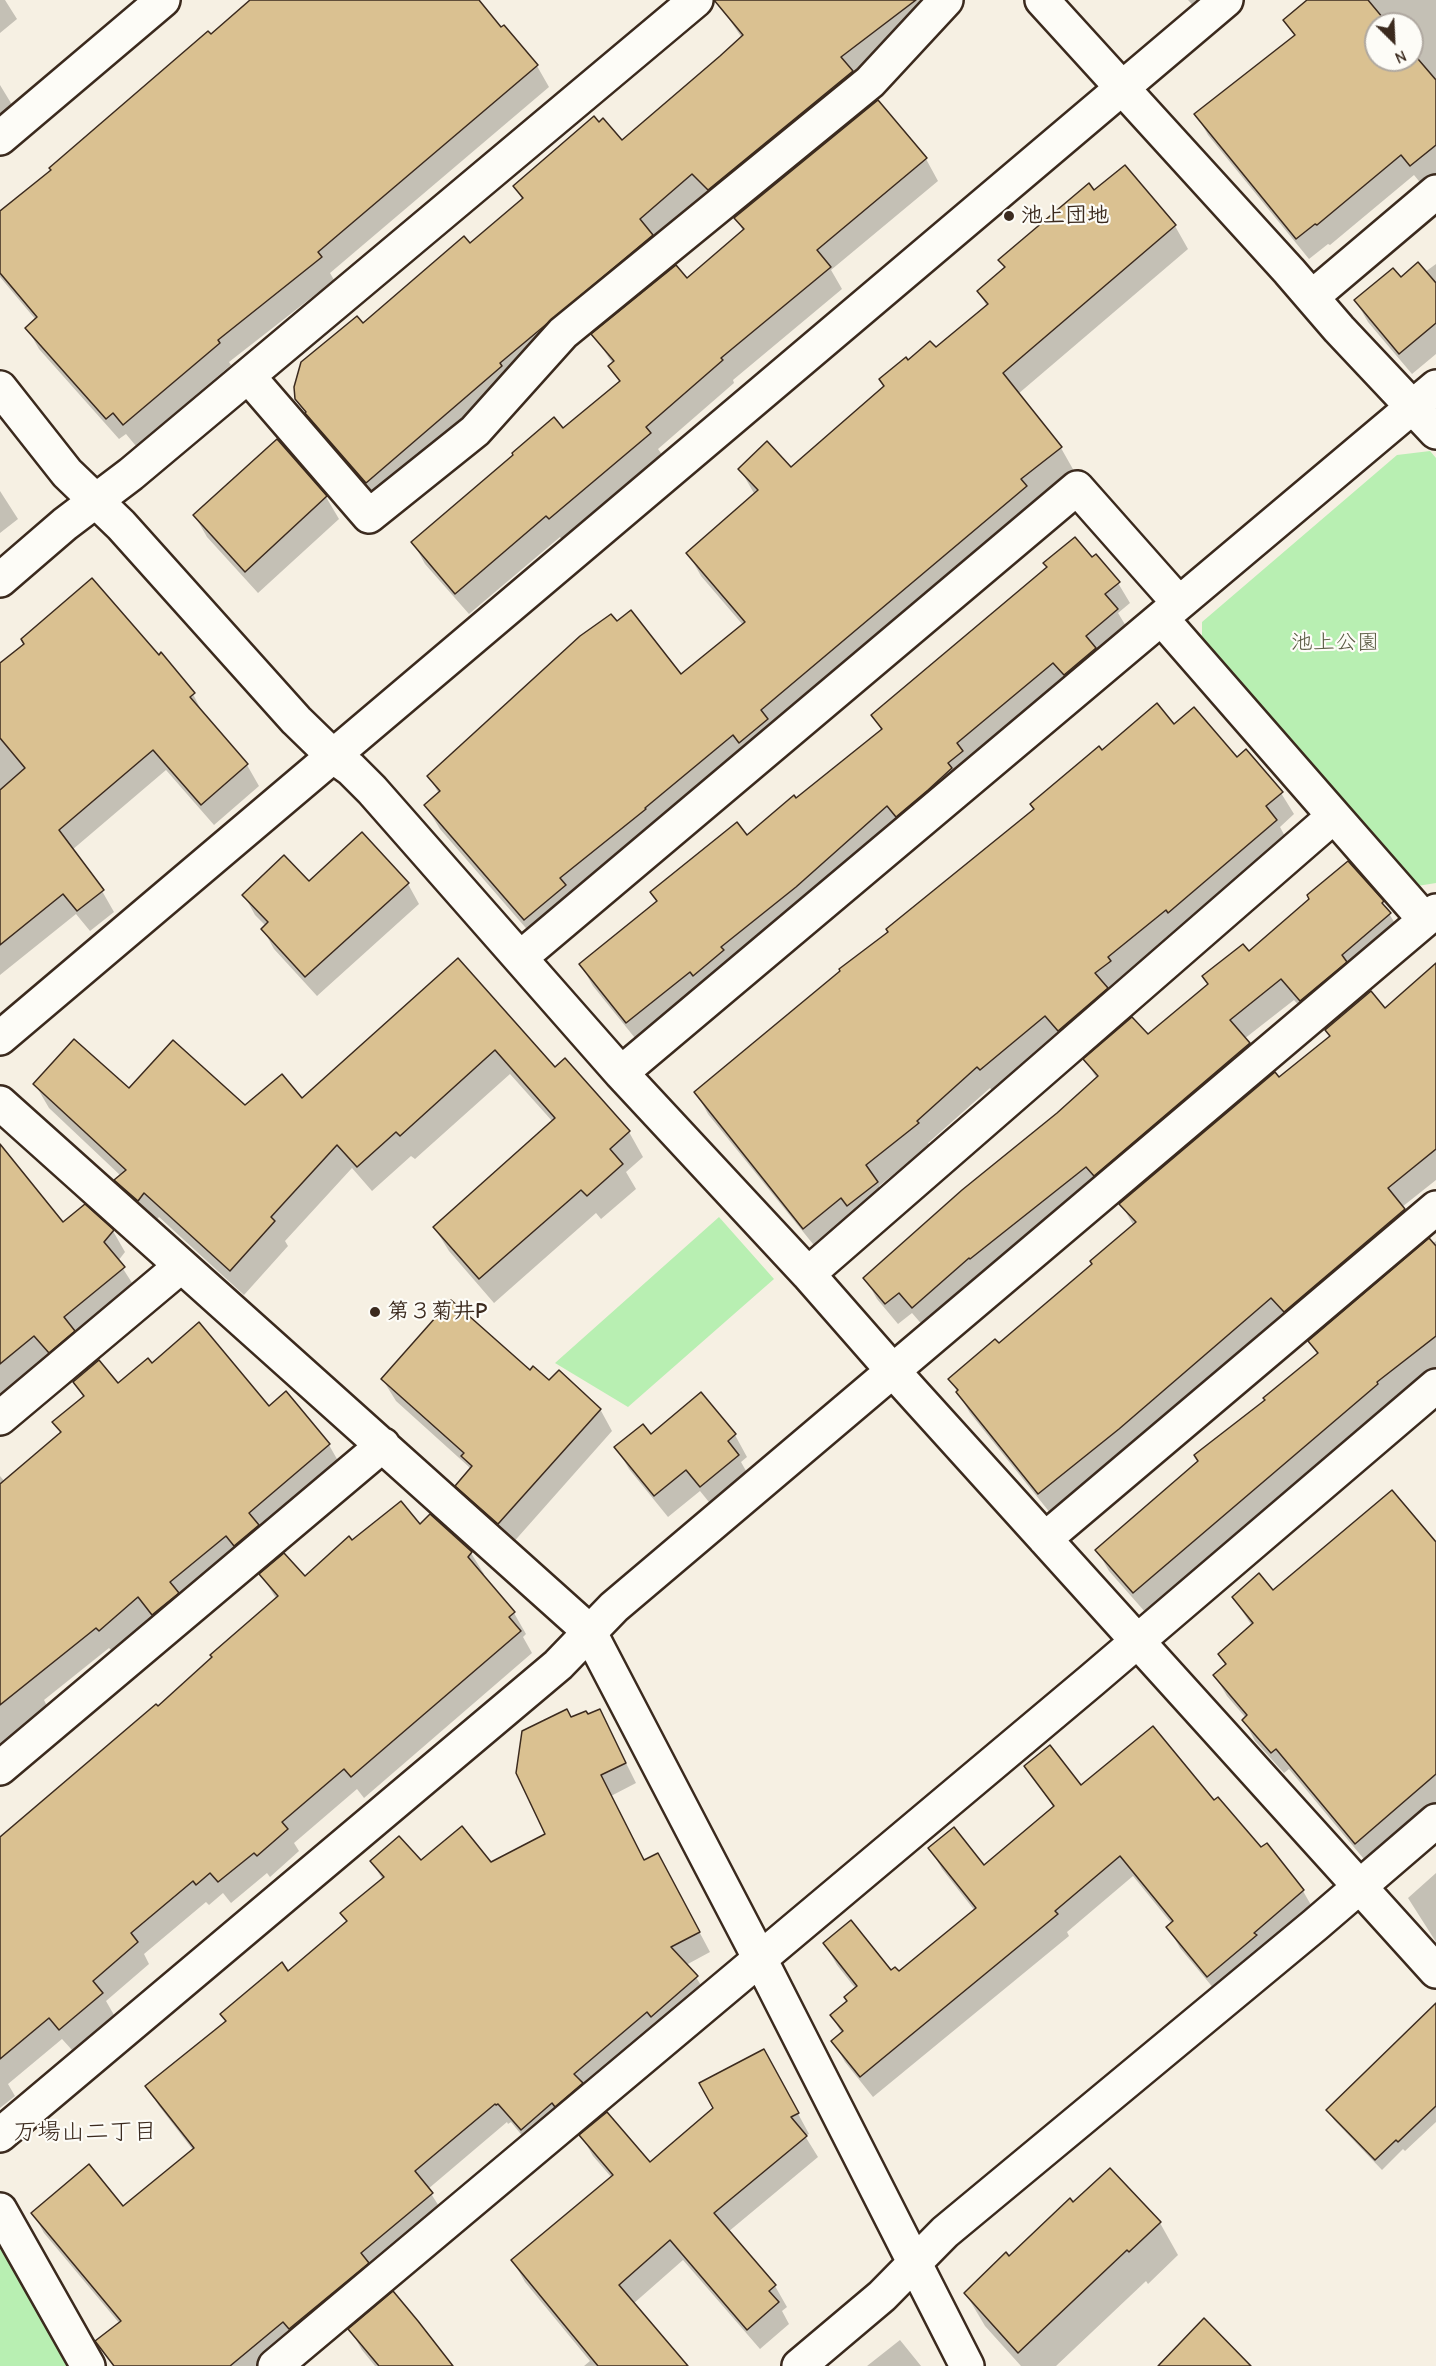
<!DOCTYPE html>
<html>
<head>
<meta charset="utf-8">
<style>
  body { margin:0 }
  #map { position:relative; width:1436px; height:2366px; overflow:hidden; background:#f6f0e3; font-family:"Comic Neue",sans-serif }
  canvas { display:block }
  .north { position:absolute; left:1364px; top:12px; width:60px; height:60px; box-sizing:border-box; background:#fdfcf7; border:2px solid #afa8a0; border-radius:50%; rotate:156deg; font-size:16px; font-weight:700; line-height:24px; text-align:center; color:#3b2a1e }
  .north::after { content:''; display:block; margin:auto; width:21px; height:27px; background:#3b2a1e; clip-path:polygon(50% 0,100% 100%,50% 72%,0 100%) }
</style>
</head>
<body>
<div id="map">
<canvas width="1436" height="2366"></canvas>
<div class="north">N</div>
</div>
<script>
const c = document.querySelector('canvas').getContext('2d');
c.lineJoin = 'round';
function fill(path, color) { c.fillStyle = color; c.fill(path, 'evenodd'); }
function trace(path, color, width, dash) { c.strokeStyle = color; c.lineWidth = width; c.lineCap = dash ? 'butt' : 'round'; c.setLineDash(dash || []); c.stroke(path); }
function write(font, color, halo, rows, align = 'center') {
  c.font = font + ' "Comic Neue","Klee One",sans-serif'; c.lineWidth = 4.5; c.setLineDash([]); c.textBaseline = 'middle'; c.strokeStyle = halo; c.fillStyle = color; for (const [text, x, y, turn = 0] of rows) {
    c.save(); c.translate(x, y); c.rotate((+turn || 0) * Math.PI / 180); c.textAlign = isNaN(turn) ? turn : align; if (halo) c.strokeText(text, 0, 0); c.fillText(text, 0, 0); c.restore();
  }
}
const green = new Path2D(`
  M1430 451 1436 458V883L1411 887 1202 644V622L1397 455Z
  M719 1217 774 1279 628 1407 555 1363Z
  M0 2239 72 2366H0Z`);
const shadow = new Path2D(`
  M0 0H5L17 19 0 33Z
  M252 0H476L537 66 549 87 330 273 334 280 229 362 231 365 136 446 126 434 119 439 39 349 27 328 36 320 0 277V213Z
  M735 0H952L720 210 705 193 653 238 378 503 319 434 297 399 362 325 470 245 523 201 515 187 622 143 742 38 723 10Z
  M1188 0H1211L1198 11Z
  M1348 0H1436V176L1423 186 1414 175 1330 245 1328 244 1309 259 1208 135 1196 114ZM1376 24H1412V60H1376Z
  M0 85 14 108 0 128Z
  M877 102 926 159 938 181 831 270 842 289 733 380 734 383 658 449 663 456 562 540 560 537 469 614 425 564 413 542 563 430 620 383 610 366 613 364 593 334 687 280 743 231 736 218Z
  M1094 192 1175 226 1188 249 1018 394 1061 448 1074 471 1035 502 1039 510 538 942 440 829 426 806 439 794 429 776 681 676 743 625 701 576 688 553 755 495 740 469H791L885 388 908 362 935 349 987 307 979 291 1005 269 1000 260Z
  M1436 264V354L1412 374 1368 322 1356 301 1400 279 1425 272Z
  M277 441 326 497 339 519 258 593 207 537 195 516Z
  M0 491 18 519 0 533Z
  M1091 559 1118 583 1130 603 1118 613 1129 631 639 1043 593 986 581 965 657 903 652 892 747 837 882 731 873 716Z
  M24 643 193 694 204 716 247 765 259 786 214 825 166 770 72 850 102 891 114 912 90 931 76 914 0 975V663Z
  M1174 726 1236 759 1281 793 1294 814 1280 827 1288 842 1120 979 1122 983 993 1091 990 1088 928 1143 930 1145 879 1186 889 1204 817 1249 708 1114 696 1092 1102 752Z
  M362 834 408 884 419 904 317 996 274 949 263 929 266 926 255 915 244 895 309 884Z
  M1382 902 1402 935 1313 1021 1294 1000 1244 1039 1261 1065 925 1328 912 1313 898 1324 877 1299 865 1278 1097 1079 1085 1059 1148 1036 1249 953Z
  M458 960 555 1069 565 1060 629 1132 643 1157 626 1172 636 1189 601 1219 596 1213 494 1303 449 1251 434 1227 553 1122 510 1074 415 1159 411 1156 372 1191 352 1168 285 1241 288 1246 244 1295 159 1217 152 1225 130 1204 116 1180 121 1176 49 1108 35 1084 129 1090 245 1107 302 1101Z
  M1436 965V1180L1402 1207 1416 1231 1051 1514 970 1413 950 1379 999 1345 1094 1265 1134 1226 1121 1204 1279 1079 1385 1010Z
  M0 1158 63 1224 113 1231 125 1252 118 1261 136 1289 62 1373 47 1356 0 1395Z
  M1436 1241V1374L1146 1613 1109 1571 1097 1550 1199 1462 1317 1354 1310 1341Z
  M152 1365 269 1408 285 1393 329 1445 341 1466 166 1635 151 1617 112 1651 109 1648 44 1700 48 1708 0 1750V1476L5 1482 61 1434 54 1422 84 1398 74 1382 118 1386Z
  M530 1372 600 1409 612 1431 511 1545 469 1507 457 1486 471 1470 468 1466 396 1401 383 1380Z
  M701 1394 735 1435 747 1457 741 1462 750 1478 713 1507 700 1491 668 1517 629 1469 616 1447 650 1436Z
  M420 1526 471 1553 484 1574 482 1576 514 1613 526 1634 523 1637 532 1653 364 1798 357 1789 294 1843 299 1851 270 1877 267 1873 231 1903 223 1893 209 1905 206 1902 144 1954 149 1964 106 2001 114 2015 72 2050 62 2039 8 2084 15 2096 0 2108V1838L158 1708 277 1600 261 1574 304 1578 352 1542Z
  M1436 1545V1805L1368 1864 1289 1769 1284 1773 1255 1741 1244 1720 1246 1718 1227 1696 1215 1676 1226 1666 1219 1654 1252 1626 1233 1597 1273 1592Z
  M571 1719 610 1731 636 1783 611 1796 645 1861 669 1875 710 1952 686 1965 696 1977 708 1997 533 2149 511 2122 508 2124 507 2122 428 2189 444 2214 265 2366H113L97 2341 120 2324 44 2233 33 2213 123 2208 193 2150 159 2106 147 2086 348 1923 342 1913 383 1880 372 1862 491 1863 547 1835Z
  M1026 1766 1081 1787 1214 1802 1303 1891 1315 1912 1220 1996 1180 1948 1168 1927 1172 1924 1133 1876 1067 1932 1069 1936 873 2097 845 2062 833 2041 842 2034 832 2016 848 2002 856 1989 837 1965 825 1944 898 1974 975 1911 942 1869 930 1848 984 1867 1054 1808Z
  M1436 1873V1942L1408 1898Z
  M1436 2034V2122L1405 2151 1403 2149 1382 2170 1334 2120 1328 2110Z
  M775 2071 809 2134 805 2136 818 2157 728 2232 775 2286 787 2307 782 2311 789 2324 760 2349 683 2260 633 2304 686 2366H584L590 2361 525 2282 513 2261 612 2178 593 2156 581 2135 650 2164Z
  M1109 2170 1160 2223 1178 2255 1148 2284 1146 2281 1056 2366H1021L985 2326 966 2294 1073 2204Z
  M350 2329 452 2366H375L362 2350Z
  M900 2340 921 2366H867Z`);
const building = new Path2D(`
  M250 0H479L501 27 504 25 538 65 318 252 322 257 218 340 220 343 123 425 113 413 106 419 25 328 37 317 0 273V211L51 170 49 168 208 31 211 34Z
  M714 0H916L841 57 853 71 708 190 692 174 640 219 653 235 500 363 502 366 366 483 305 413 306 412 295 399 294 387 301 362 357 316 363 323 464 236 470 243 523 198 513 186 594 116 599 122 603 118 622 140 720 56 743 35Z
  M1307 0H1368L1388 24H1376V60H1412V52L1436 80V145L1410 166 1401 155 1317 225 1315 224 1296 239 1194 114 1295 35 1283 20Z
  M878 100 927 158 817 250 831 267 721 358 723 360 646 427 651 433 549 519 546 516 455 594 411 542 513 455 512 453 554 417 563 428 620 381 608 366 614 361 591 334 676 265 687 278 744 229 734 218Z
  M1125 165 1176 225 1003 373 1062 447 1021 479 1027 486 761 710 768 719 739 743 733 735 645 808 646 809 560 878 566 885 524 920 424 805 440 791 427 776 580 636 611 614 617 621 631 610 681 674 745 622 686 553 758 490 738 469 767 441 791 467 884 386 879 379 906 357 908 360 930 341 936 347 988 304 977 291 1005 267 998 260 1089 183 1094 190Z
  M1418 262 1436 283V323L1399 354 1354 300 1393 268 1401 277Z
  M277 439 327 496 245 572 193 515Z
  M1075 537 1092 557 1096 554 1120 582 1105 594 1118 609 1086 636 1096 648 1064 675 1053 663 957 743 963 751 948 763 952 768 928 790 896 817 887 806 796 887 721 947 724 950 693 976 690 972 626 1023 579 964 657 901 650 892 737 822 747 835 794 795 796 798 882 729 871 715 1047 567 1043 563Z
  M92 578 159 655 161 652 195 693 190 697 248 764 201 805 153 750 59 830 104 890 77 911 63 894 0 945V790L25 768 0 738V663L24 644 21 639Z
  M1157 703 1174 724 1194 707 1237 757 1246 749 1283 792 1266 806 1277 820 1168 913 1166 910 1108 957 1111 961 1095 973 1108 988 1058 1031 1045 1016 980 1070 977 1067 917 1121 919 1123 866 1165 878 1182 847 1206 841 1198 803 1229 694 1092 840 971 839 969 888 932 886 929 1034 809 1030 804 1099 746 1102 750Z
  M362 832 409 883 305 977 261 929 268 922 242 895 284 855 309 881Z
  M1348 861 1384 901 1382 903 1391 913 1342 955 1347 962 1300 1001 1281 979 1230 1020 1250 1043 1094 1176 1086 1167 970 1259 969 1258 912 1308 899 1293 885 1304 863 1278 962 1190 1057 1113 1098 1076 1083 1059 1132 1017 1148 1034 1208 984 1202 976 1243 944 1249 951 1309 899 1307 895Z
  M458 958 555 1067 565 1058 630 1131 610 1149 623 1164 587 1196 581 1190 479 1279 433 1227 555 1118 495 1050 400 1136 396 1132 357 1167 337 1145 271 1217 275 1221 230 1271 144 1193 138 1201 114 1180 126 1170 33 1084 74 1039 129 1088 173 1040 245 1105 282 1074 302 1098Z
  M1436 963V1149L1388 1188 1405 1209 1284 1312 1271 1298 1119 1429 1038 1494 956 1392 958 1390 948 1379 995 1339 999 1343 1092 1264 1090 1261 1136 1222 1119 1204 1275 1072 1279 1077 1330 1036 1325 1030 1371 991 1385 1008Z
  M0 1144 63 1222 85 1204 114 1230 104 1242 125 1267 64 1317 75 1331 49 1353 34 1336 0 1364Z
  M1429 1238 1436 1246V1336L1377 1382 1378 1384 1133 1593 1095 1550 1198 1461 1194 1455 1265 1400 1263 1398 1318 1353 1308 1341Z
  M451 1300 530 1370 533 1366 549 1380 559 1370 601 1409 498 1524 455 1486 472 1466 461 1456 464 1453 381 1379Z
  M199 1322 269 1406 286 1391 330 1444 249 1513 259 1525 234 1546 226 1536 170 1582 179 1593 158 1610 152 1615 138 1597 99 1631 96 1628 0 1705V1484L61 1432 52 1422 84 1396 73 1382 99 1360 118 1383 148 1358 152 1363Z
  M701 1392 736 1434 728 1441 739 1455 700 1487 686 1470 654 1496 614 1447 643 1424 651 1434Z
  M1392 1490 1436 1542V1774L1355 1844 1276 1749 1271 1753 1242 1720 1247 1715 1213 1675 1226 1664 1218 1654 1253 1623 1232 1597 1259 1573 1273 1590Z
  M401 1501 420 1524 430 1514 472 1552 468 1557 515 1612 509 1617 521 1631 351 1777 344 1769 282 1822 288 1829 257 1856 254 1853 218 1882 210 1873 196 1885 193 1881 131 1933 138 1942 93 1981 103 1993 59 2030 49 2018 0 2059V1837L156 1704 158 1706 212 1657 210 1655 278 1596 259 1574 284 1553 305 1576 349 1536 352 1540Z
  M567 1709 571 1717 586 1711 588 1714 600 1709 626 1763 601 1775 644 1860 658 1853 700 1932 671 1947 698 1976 651 2017 647 2012 574 2074 583 2083 555 2107 552 2103 521 2130 498 2104 496 2105 495 2104 415 2171 433 2193 361 2253 369 2263 289 2329 283 2322 230 2366H114L95 2341 121 2321 31 2213 89 2164 123 2206 194 2148 145 2086 226 2021 220 2014 282 1962 288 1971 347 1921 340 1913 384 1877 370 1861 399 1836 421 1860 462 1826 491 1862 545 1834 516 1773 522 1731Z
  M1153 1726 1214 1800 1218 1797 1261 1847 1267 1843 1304 1890 1254 1933 1257 1935 1207 1977 1166 1927 1173 1921 1120 1856 1055 1911 1058 1914 860 2077 831 2041 843 2031 830 2015 847 2001 844 1997 857 1986 823 1943 851 1920 891 1970 895 1967 899 1971 976 1908 928 1848 954 1827 984 1865 1054 1806 1024 1766 1050 1745 1081 1785Z
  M1436 2003V2106L1398 2142 1396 2140 1375 2160 1326 2110Z
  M764 2049 799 2113 791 2117 807 2136 714 2213 776 2285 769 2291 779 2302 747 2330 670 2240 619 2285 688 2366H598L511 2260 613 2175 579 2135 607 2112 650 2162 713 2108 699 2083Z
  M1110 2168 1161 2222 1129 2252 1127 2250 1018 2353 964 2293 1006 2252 1009 2256 1070 2198 1073 2202Z
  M393 2291 418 2321 453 2366H379L348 2329Z
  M1204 2318 1251 2366H1158Z`);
const minor = new Path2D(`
  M1042 0 1289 271 1339 329 1436 432
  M0 138 163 0
  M1312 297 1436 192
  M248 376 369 516 475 431 563 333 870 82 946 0
  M0 580 65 524 131 474 696 0
  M1162 619 1334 816
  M333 756 351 769 372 790 621 1073 808 1274 893 1371 1436 1971
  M520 958 1077 488 1178 602
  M621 1073 1436 387
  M0 1103 589 1631 760 1959 967 2366
  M808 1274 1334 816 1425 920 1436 911
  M0 1418 181 1266
  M1045 1539 1436 1208
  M0 1768 383 1445
  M0 2135 558 1665 614 1607 1425 920
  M0 2210 88 2366
  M275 2366 1092 1680 1436 1386
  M799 2366 882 2296 945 2232 1315 1925 1436 1821`);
const tertiary = new Path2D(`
  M0 388 67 473 121 525 296 720 333 756 0 1038
  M333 756 1226 0`);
const markers = [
  [1009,216,6,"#3b2a1e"],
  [375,1312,6,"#3b2a1e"]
];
const poiNames = [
  ["池上団地",1021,216],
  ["第３菊井P",387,1312]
];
const parkNames = [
  ["池上公園",1335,643]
];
const neighbourhoodNames = [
  ["万場山二丁目",85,2132]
];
fill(green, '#b8efb2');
fill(shadow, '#0003');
fill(building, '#dac191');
trace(building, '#3b2a1e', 1.5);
trace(minor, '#3b2a1e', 38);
trace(tertiary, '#3b2a1e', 38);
trace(minor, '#fdfcf7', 33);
trace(tertiary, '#fdfcf7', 33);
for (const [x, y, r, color] of markers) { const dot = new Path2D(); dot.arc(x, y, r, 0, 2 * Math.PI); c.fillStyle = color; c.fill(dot); trace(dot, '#fdfcf7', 2); }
write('bold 22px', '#3b2a1e', '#fdfcf7', poiNames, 'left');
write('22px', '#5a5b43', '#fdfcf7', parkNames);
write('24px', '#3b2a1e', '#fdfcf7', neighbourhoodNames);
</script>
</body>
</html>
